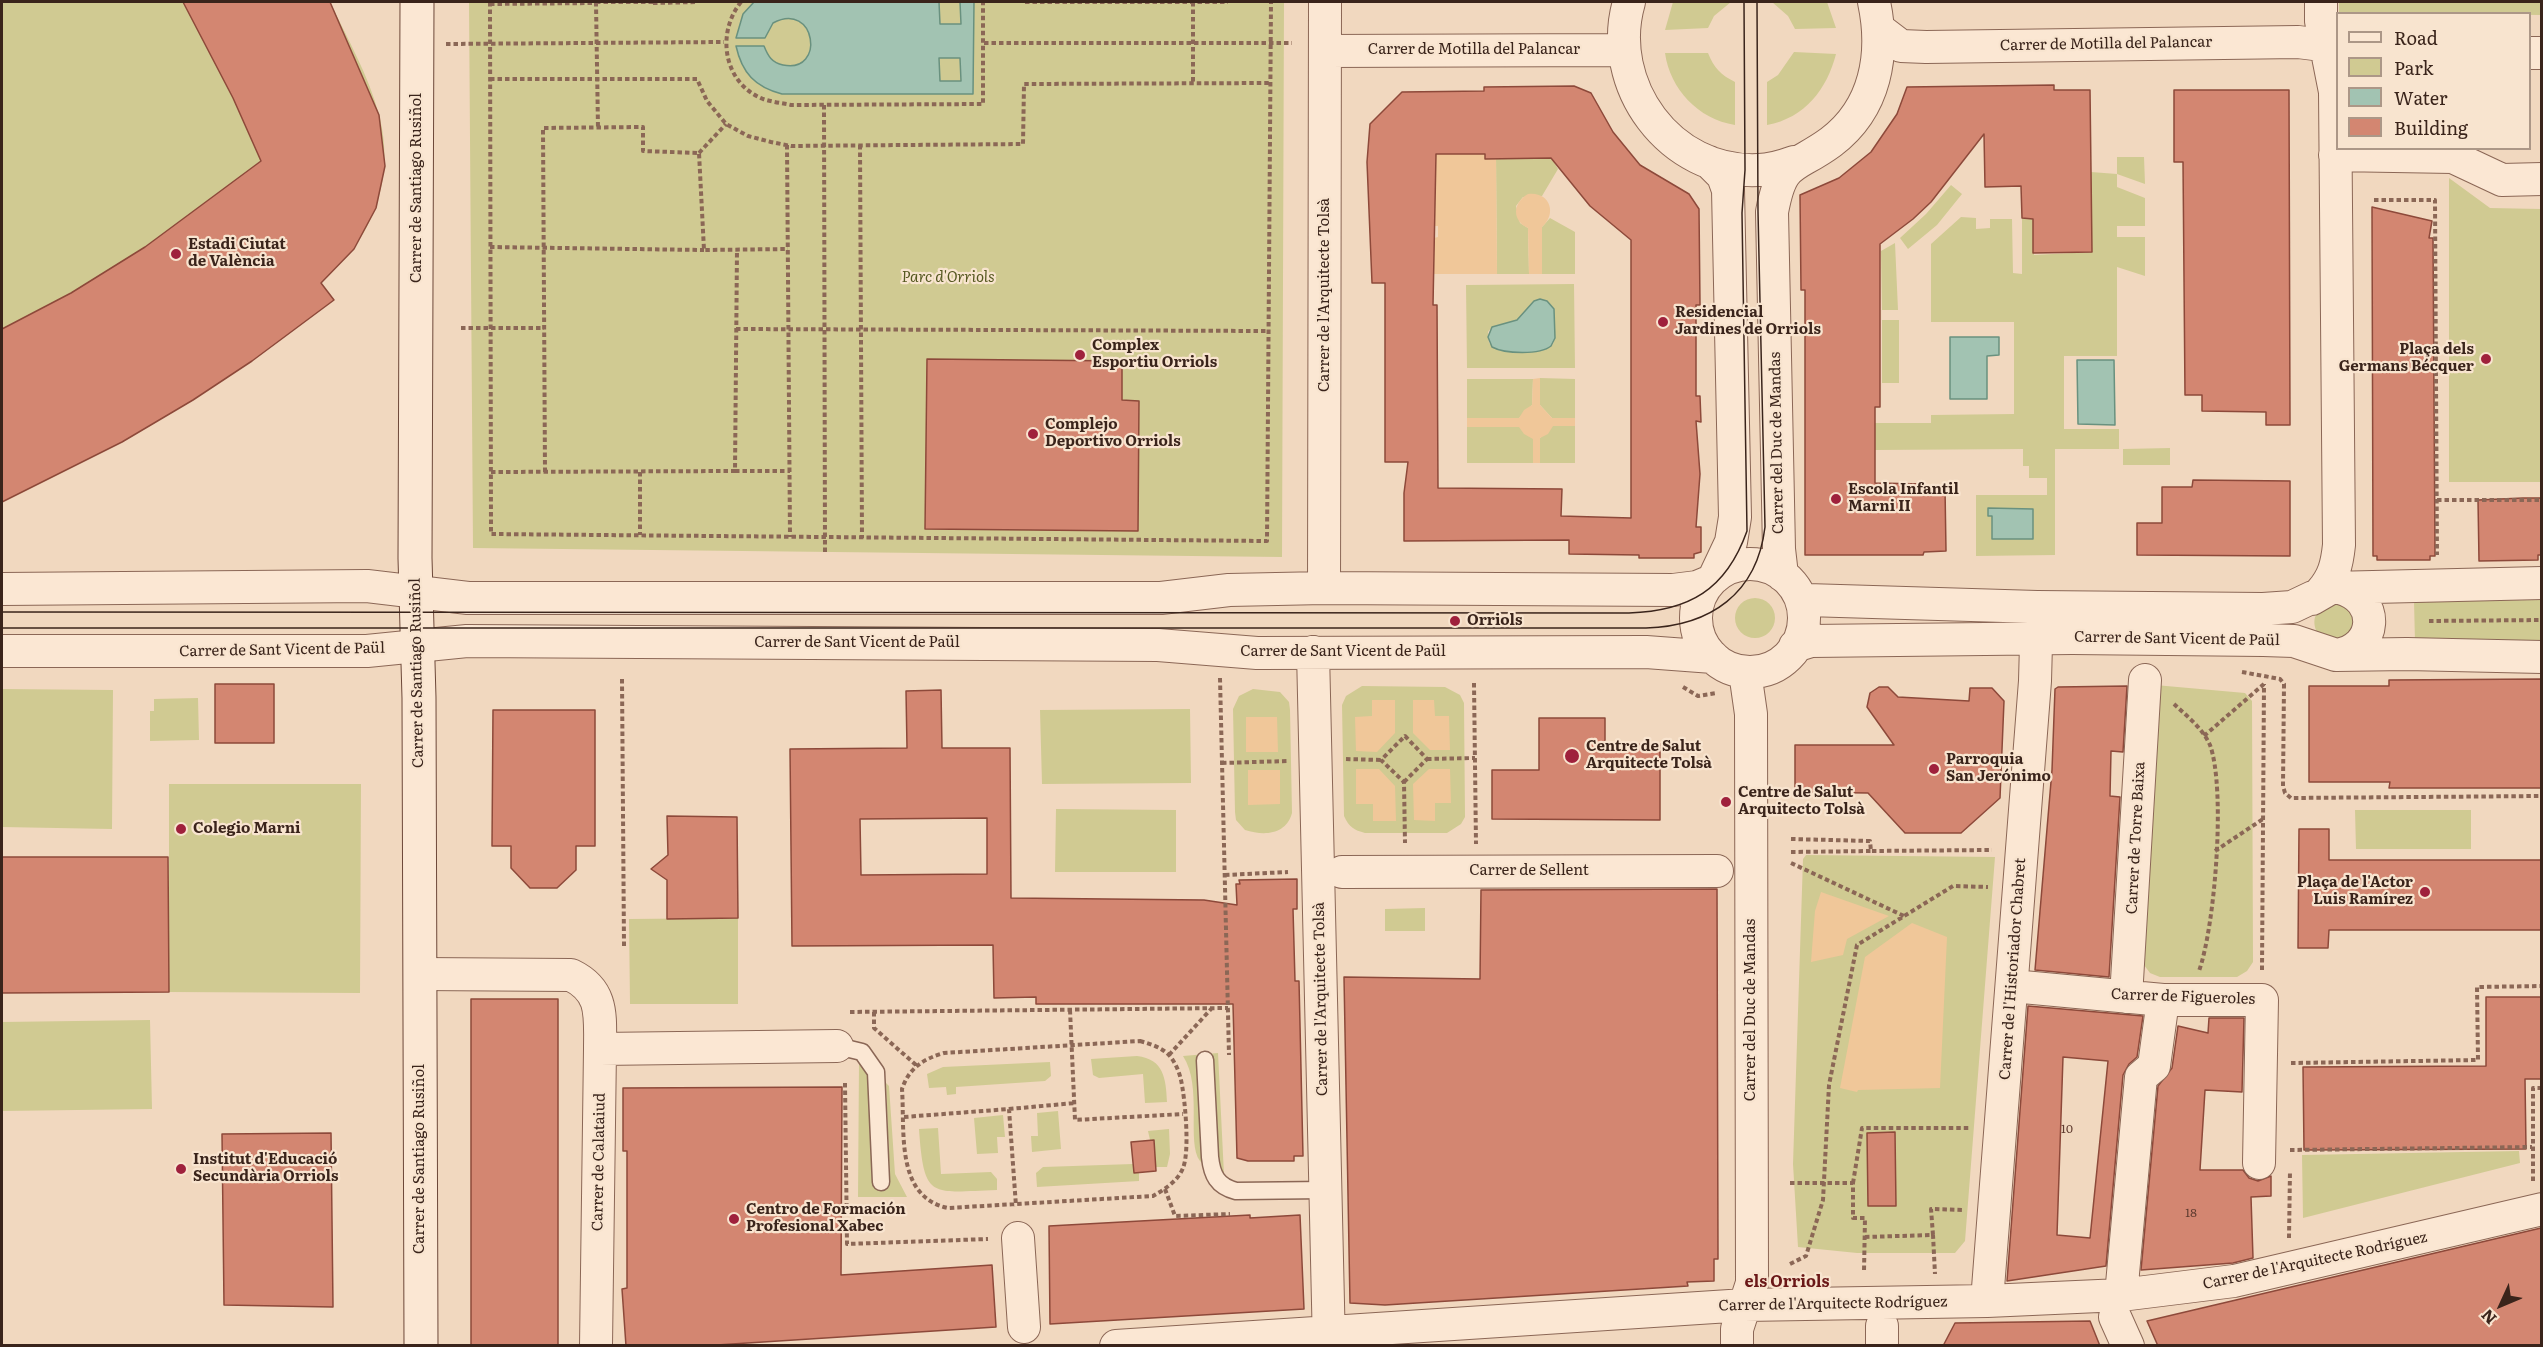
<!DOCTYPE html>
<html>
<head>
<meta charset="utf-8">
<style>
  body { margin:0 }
  #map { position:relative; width:2543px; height:1347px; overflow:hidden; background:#f1d8bf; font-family:Literata,serif }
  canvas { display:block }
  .frame { position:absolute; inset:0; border:3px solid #3a241b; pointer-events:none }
  .legend { position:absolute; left:2336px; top:12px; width:195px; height:138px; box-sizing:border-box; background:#f8e4cf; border:2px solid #ac9787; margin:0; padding:8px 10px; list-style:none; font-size:18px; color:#3a241b }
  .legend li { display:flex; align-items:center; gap:12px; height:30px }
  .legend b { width:30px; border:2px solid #ac9787 }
  .north { position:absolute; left:2471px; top:1275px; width:60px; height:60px; -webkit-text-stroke:4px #f8e4cf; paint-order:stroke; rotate:226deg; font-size:16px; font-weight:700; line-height:24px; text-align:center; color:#3a241b }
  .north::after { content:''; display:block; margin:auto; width:21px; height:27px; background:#3a241b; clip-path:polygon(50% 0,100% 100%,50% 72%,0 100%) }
</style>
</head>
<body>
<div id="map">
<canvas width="2543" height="1347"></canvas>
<div class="frame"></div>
<ul class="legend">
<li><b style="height:8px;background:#fbe7d3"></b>Road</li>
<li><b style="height:16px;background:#d0ca92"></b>Park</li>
<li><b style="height:16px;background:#a2c3b2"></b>Water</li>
<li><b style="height:16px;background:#d38671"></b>Building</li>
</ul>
<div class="north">N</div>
</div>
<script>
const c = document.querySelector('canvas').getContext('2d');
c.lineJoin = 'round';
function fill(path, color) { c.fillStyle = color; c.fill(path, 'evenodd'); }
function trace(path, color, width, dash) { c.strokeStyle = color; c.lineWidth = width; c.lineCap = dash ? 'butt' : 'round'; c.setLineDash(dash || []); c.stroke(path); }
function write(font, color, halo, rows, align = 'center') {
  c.font = font + ' Literata,serif'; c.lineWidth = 4.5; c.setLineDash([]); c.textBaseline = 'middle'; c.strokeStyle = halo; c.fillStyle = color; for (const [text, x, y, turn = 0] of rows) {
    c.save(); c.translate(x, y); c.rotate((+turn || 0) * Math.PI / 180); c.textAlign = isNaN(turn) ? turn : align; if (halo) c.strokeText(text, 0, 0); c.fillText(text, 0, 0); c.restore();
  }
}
const green = new Path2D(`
  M2 2H330C347 38 369 76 379 115 396 179 372 243 320 281L334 300C288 334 242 370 192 400 130 438 67 471 2 502Z
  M469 2H1284L1282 557 473 548Z
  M1673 2H1731L1714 16 1708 28 1665 30Z
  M1772 2H1827L1836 28 1795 29 1788 16Z
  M2339 2H2541V15L2339 13Z
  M1794 52 1836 54C1827 89 1805 118 1767 125V82L1778 75Z
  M1665 53H1708C1714 68 1721 75 1735 82V125C1698 119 1670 89 1665 53Z
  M1549 154 1558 169 1542 196 1523 197 1516 206 1520 223 1528 228 1529 274H1497L1496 157Z
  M2117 157H2144L2145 184 2117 174V187L2145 198V226H2117V237H2145V276L2117 267V356H2064V429H2119V449H2055V555L1976 556V495H2047V478H2029V466H2023V449L1875 450V423H1931V415L2014 414V322H1931V244L1961 217 1976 218V229L1990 228V219H2012L2013 273 2022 274V218L2033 219 2034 255 2091 252 2092 216H2076L2091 172 2117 174ZM1992 516 2033 539H1992Z
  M2449 178 2490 208 2541 209V482H2449Z
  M1951 185 1962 194 1937 225 1908 249 1900 238 1926 214Z
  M1550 218 1575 232V274H1542V227Z
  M1895 243 1898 310H1882L1881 251Z
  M1574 284 1575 368H1467L1466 285ZM1545 300 1554 309 1555 338 1553 344 1545 350H1500L1489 343 1488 332C1496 321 1508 326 1518 319 1529 312 1530 299 1545 300Z
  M1882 320H1899V383H1882Z
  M1540 378 1575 379V418H1552L1540 405Z
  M1467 379H1533L1532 405 1519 418H1467Z
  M1519 426 1533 438V463H1467V427Z
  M1552 426H1575V463H1540V438Z
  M2170 448V465H2123V449Z
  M1735 618a20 20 0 1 1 40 0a20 20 0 1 1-40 0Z
  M2541 600V641L2415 642 2414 601Z
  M2327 602 2347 603 2357 621 2343 642 2317 633C2311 618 2316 612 2327 602Z
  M2155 685 2245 693 2252 701 2253 962 2247 971 2237 977H2160L2150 973 2144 965Z
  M1362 686 1445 687 1460 695 1464 703 1465 817 1461 824 1447 833H1365C1354 830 1349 827 1344 816L1342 705 1346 696Z
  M2 689 113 690 112 829 2 827Z
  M1253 689 1280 692 1289 702 1290 710 1292 813C1286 835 1264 836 1245 830L1236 820 1235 812 1233 709 1239 696Z
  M198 698 199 740 150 741V711H154V699Z
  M1190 709 1191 783 1042 784 1040 710Z
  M169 784H361L360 993 169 992Z
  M1056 809 1176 810V872H1055Z
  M2355 810H2471V849H2356Z
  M1806 855 1995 857 1965 1241 1955 1253H1857L1798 1247 1793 1164 1803 859Z
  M1425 908V931H1385V909Z
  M738 918V1004H630L629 919Z
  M150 1020 152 1109 2 1111V1022Z
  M1218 1053 1224 1175C1217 1171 1206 1168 1200 1161 1186 1143 1203 1086 1183 1056Z
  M1137 1056C1164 1059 1166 1079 1167 1102L1145 1103 1143 1074 1099 1078 1093 1075 1091 1059Z
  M1050 1062 1051 1076 1045 1081 956 1087V1094L947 1095 946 1087 929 1088 927 1074 943 1067Z
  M859 1063 869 1078 881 1182 890 1181 886 1083 889 1086 895 1174 907 1197H858Z
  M1058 1111 1061 1149 1032 1152 1031 1136H1038L1037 1113Z
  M1003 1115 1005 1137H997L998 1153 977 1154 974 1118Z
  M938 1128 941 1174 991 1172 997 1179V1190C931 1192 924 1201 919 1129Z
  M1169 1129 1170 1154 1167 1167H1156L1148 1131Z
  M2519 1151 2520 1163 2303 1218 2302 1155Z
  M1133 1164 1139 1172V1181L1037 1187 1036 1173 1043 1167Z`);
const sand = new Path2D(`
  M1485 153 1496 157 1497 274H1434V238L1438 237V226H1434L1436 183H1431V166H1436V154Z
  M1528 194C1549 191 1558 213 1542 227V274H1529L1528 228C1512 221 1512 203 1528 194Z
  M1540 378V405L1552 418H1575V426H1553L1548 434 1540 438V463H1533V439L1524 434 1519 427H1467V418H1519L1524 410 1532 405 1533 379Z
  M1372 700H1395V733L1377 752 1356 751 1355 717 1372 716Z
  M1413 700H1434L1435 716H1449L1450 750H1430L1413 733Z
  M1246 717H1277L1278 752H1246Z
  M1356 769H1379L1395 786 1396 821H1373V804H1356Z
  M1429 769H1450L1451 803H1435V821L1414 820 1413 784Z
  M1248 770H1280V804L1248 805Z
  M1821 892 1889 916 1847 939 1843 955 1811 962 1815 911Z
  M1912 923 1947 937 1940 1088 1858 1090 1857 1092 1840 1088 1865 957Z`);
const water = new Path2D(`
  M754 2H974L973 94H782C755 87 742 73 736 46H764C768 56 772 63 783 65 826 74 816 0 773 23L765 38H736L743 14ZM960 2 961 24H940L939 2ZM939 58H960L961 81H940Z
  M1540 299 1547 301 1554 309 1555 338 1551 346C1540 355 1505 354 1492 347L1488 337 1492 327 1517 320 1534 301Z
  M1950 337H1999V355L1987 356V399H1950Z
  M2077 360H2114L2115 425 2078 424Z
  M1988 508 2033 509V539H1992V516H1988Z`);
const building = new Path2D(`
  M183 2H330L379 115 385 166 376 208 354 249 321 283 334 300 252 361 193 400 122 442 2 502V329L71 293 145 247 261 161 233 98Z
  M2054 85V90H2090L2092 252 2033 253V219L2022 218 2021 186 1985 187 1984 134 1931 202 1913 219 1880 244V407H1875V483L1924 484V488H1945L1946 551 1924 552 1923 555H1805V290H1801L1800 195 1839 178 1871 152 1897 114 1907 87Z
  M1574 86 1591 93 1613 132 1640 165 1689 194 1699 209 1700 305H1696V396H1700L1701 422 1696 421 1700 474 1696 527H1701V552L1694 554V558H1639V555L1569 554V540L1404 541V493L1408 462H1385V283H1372L1367 162 1370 124 1402 92 1484 91V87ZM1436 154H1485V159L1551 158 1590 206 1631 240V518L1561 516 1562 489 1438 488 1437 305H1433Z
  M2174 90H2289L2290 425H2266V412L2202 411V395H2185L2183 162H2174Z
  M2372 207 2432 221 2429 238H2433L2435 556H2430V560H2377V556H2373Z
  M927 359 1122 361V400L1139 401 1138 531 925 529Z
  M2193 480 2290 481V556L2137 555V523H2162V487H2192Z
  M2523 498H2541V555H2538V560L2479 561 2478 500Z
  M2541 679V788H2389L2390 782H2309V686H2389V680Z
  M215 684H274V743H215Z
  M2127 686 2123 752 2111 751 2110 796 2120 797 2109 977 2035 970 2052 770 2055 689 2058 687Z
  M1879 687H1888L1898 697 1969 701 1970 688H1992L2004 701 2000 798 1961 833H1905L1868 793 1795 792V745H1894L1867 707 1870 693Z
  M941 690 942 748H1010L1011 898 1204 900 1237 905 1236 884H1240L1239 880 1297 879V909H1293L1295 981H1299L1303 1156H1294V1161H1248L1237 1158 1233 1004H1036V997L994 998 993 945 792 946 790 749 907 748 906 691ZM987 818V874L861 875 860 819Z
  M493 710H595V846H576V870L557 888H530L511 868V846H492Z
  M1539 718H1605V745L1660 744V820L1492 819V770H1539Z
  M667 816 737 817 738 918 667 919V880L651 869 668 855Z
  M2299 829H2329V860H2541V930H2329L2328 948H2298Z
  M2 857H168L169 992 2 993Z
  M1717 889 1718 1259H1714V1281L1687 1282 1688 1286 1385 1305 1350 1303 1344 977 1480 979 1481 890Z
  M2486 997H2541V1079H2525L2526 1149 2304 1150 2303 1067 2486 1066Z
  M471 999H558V1346H471Z
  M2028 1006 2143 1016 2137 1057 2129 1064 2123 1075 2106 1266 2007 1281ZM2063 1057 2108 1061 2090 1238 2057 1235Z
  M2209 1018H2244L2242 1092 2205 1090 2200 1170H2243L2249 1178 2258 1181 2271 1176V1196L2251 1197 2253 1258 2233 1263 2141 1270 2158 1086 2172 1068 2178 1026 2208 1033Z
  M842 1087 841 1275 992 1265 996 1327 701 1346H626L622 1289 627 1288V1151H623V1088Z
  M1895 1132 1896 1206H1868L1867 1133Z
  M331 1133 333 1307 224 1305 222 1134Z
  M1154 1140 1156 1171 1134 1173 1131 1142Z
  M1250 1215V1218L1300 1215 1304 1309 1050 1324 1049 1226Z
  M2541 1228V1346H2158L2147 1321Z
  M2090 1321 2100 1346H1943L1955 1323Z`);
const path = new Path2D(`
  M490 2 491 534 1267 541 1271 2
  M596 2H653
  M741 2C716 33 723 83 763 99 772 102 782 103 791 105L983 104V2
  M1025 2H1228
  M1193 2V83
  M653 3 698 2
  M490 4 596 3 598 128
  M984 43H1292
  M446 44 724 42
  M490 79H697L707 101 726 124 748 136 771 142 791 146 1023 144 1024 84 1270 83
  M824 105 825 553
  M787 145 790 537
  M860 145 862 538
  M699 153 726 124
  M2374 200H2435L2437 555
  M490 247 704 250
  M461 328H544
  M736 329 1268 331
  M735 471H790
  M491 472 735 471 737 250
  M545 472 543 128 643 127V151L699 153 704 250 788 249
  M640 472V535
  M2437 500H2542
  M2429 621 2542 620
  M2242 672 2280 679 2284 684 2283 786 2285 793 2291 798 2542 796
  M1220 678 1229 1055
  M622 679 624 946
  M1474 683 1476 844
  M1683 687 1698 696 1717 693
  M2174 704C2187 716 2203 729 2210 745 2226 789 2215 926 2199 971
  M2204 736 2264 684
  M1346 759 1381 760
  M1427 759 1475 758
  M1222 763 1287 761
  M1404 782 1427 759 1405 736 1381 760 1404 782 1405 843
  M1791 839 1870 841 1871 851 1992 850
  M2215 851 2263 819
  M1791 852 1871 851
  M1791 863 1904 916
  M1225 875 1288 872
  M2262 970 2264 684
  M1070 1010 1075 1120 1183 1114
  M850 1012 1228 1008
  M874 1012V1028L916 1065
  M1140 1041C1150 1044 1161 1047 1169 1055 1175 1062 1179 1071 1181 1080 1185 1098 1190 1151 1183 1168 1178 1181 1165 1189 1153 1196L948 1208C895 1197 905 1131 902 1089 909 1068 923 1059 944 1053Z
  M1169 1055 1212 1008
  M2291 1063 2478 1060 2477 987 2542 986
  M845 1083 847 1244 988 1239
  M1009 1109 1075 1103
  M904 1117 1009 1109 1016 1206
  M2290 1150 2532 1147
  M2533 1181V1088H2542
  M1790 1183H1853V1218H1865L1864 1272
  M1853 1183 1862 1128H1970
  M1165 1189 1175 1216 1230 1214
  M1933 1235 1931 1209 1964 1210
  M1865 1237 1933 1235 1935 1274
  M2289 1238 2290 1171
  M1790 1264 1806 1256 1823 1200 1829 1085 1857 945 1953 886 1988 887`);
const lane = new Path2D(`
  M837 1046 862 1052 876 1072 881 1182
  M1205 1060 1210 1157C1212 1175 1217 1186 1236 1191L1325 1190`);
const street = new Path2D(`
  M1629 2C1605 85 1670 174 1758 170 1770 170 1783 166 1794 162
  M2321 2V21L2335 92 2339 545C2337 564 2334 577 2321 592
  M1880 30 1901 46 1926 47 2298 42 2338 47
  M1325 51 1623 50
  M2530 53H2542
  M2335 155 2453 157 2502 180 2542 179
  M1709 162 1723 176 1728 190 1735 517 1731 542 1714 578
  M1696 618a54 54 0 1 1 108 0a54 54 0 1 1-108 0Z
  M1782 575 1779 549 1772 212C1782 158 1793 170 1831 142 1876 108 1885 54 1874 2
  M1324 588 1325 2
  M2 589 367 586 468 598H1161L1229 590 1324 588 1673 590 1697 587 1709 582
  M1800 597 1807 600 2037 607 2263 609 2292 607 2313 597
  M2312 599 2331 588 2542 583
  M1795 646 1811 641 2072 638 2263 640 2294 641 2336 655 2407 654 2542 657
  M2 651H367L467 641 1158 645 1257 653 1646 652 1713 657
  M1313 652 1329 1346
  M2336 655C2378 649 2381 599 2340 588
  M1342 872 1717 871
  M420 974 571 975C604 991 600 1016 600 1049L596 1346
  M2012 986 2163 1000H2262L2259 1163
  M2126 997 2145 680
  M600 1049 837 1046
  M1018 1238 1024 1327
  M2121 1295 2141 1077 2154 1066 2163 1000
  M1987 1301 2035 681 2037 607
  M2115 1317 2128 1346
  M1882 1326V1346
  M1116 1346 1745 1305 1987 1301 2121 1295 2234 1281 2542 1209
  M1737 1346V1329L1752 1283 1751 714 1745 672`);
const secondary = new Path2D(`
  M417 2 415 558 419 698 421 1346`);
const tram = new Path2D(`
  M2 612 1629 613C1689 611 1726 590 1747 531L1742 213 1745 170 1744 2
  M2 628H1646C1710 626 1757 594 1765 527L1758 212 1757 2`);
const markers = [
  [176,254,6,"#9f213c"],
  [1663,322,6,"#9f213c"],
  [1080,355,6,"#9f213c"],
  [2486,359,6,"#9f213c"],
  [1033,434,6,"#9f213c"],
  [1836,499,6,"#9f213c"],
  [1455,621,6,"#9f213c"],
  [1572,756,8,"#9f213c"],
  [1934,769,6,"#9f213c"],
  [1726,802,6,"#9f213c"],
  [181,829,6,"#9f213c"],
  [2425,892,6,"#9f213c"],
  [181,1169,6,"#9f213c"],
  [734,1219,6,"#9f213c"]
];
const numberNames = [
  ["10",2067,1129],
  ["18",2191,1213]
];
const streetNames = [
  ["Carrer de Motilla del Palancar",2106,44,-1],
  ["Carrer de Motilla del Palancar",1474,50],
  ["Carrer de Santiago Rusiñol",417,188,-90],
  ["Carrer de l'Arquitecte Tolsà",1325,295,-90],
  ["Carrer del Duc de Mandas",1777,443,-91],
  ["Carrer de Sant Vicent de Paül",2177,639,1],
  ["Carrer de Sant Vicent de Paül",857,643],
  ["Carrer de Sant Vicent de Paül",282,650,-1],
  ["Carrer de Sant Vicent de Paül",1343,652],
  ["Carrer de Santiago Rusiñol",417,673,-91],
  ["Carrer de Torre Baixa",2136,838,-87],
  ["Carrer de Sellent",1529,871],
  ["Carrer de l'Historiador Chabret",2013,969,-86],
  ["Carrer de Figueroles",2183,997,2],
  ["Carrer de l'Arquitecte Tolsà",1321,999,-91],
  ["Carrer del Duc de Mandas",1751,1010,-90],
  ["Carrer de Santiago Rusiñol",420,1159,-90],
  ["Carrer de Calataiud",599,1162,-89],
  ["Carrer de l'Arquitecte Rodríguez",2315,1261,-12],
  ["Carrer de l'Arquitecte Rodríguez",1833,1304,-1]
];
const poiNames = [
  ["Estadi Ciutat",188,245],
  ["de València",188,262],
  ["Residencial",1675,313],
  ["Jardines de Orriols",1675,330],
  ["Complex",1092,346],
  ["Esportiu Orriols",1092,363],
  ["Plaça dels",2474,350,"right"],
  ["Germans Bécquer",2474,367,"right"],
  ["Complejo",1045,425],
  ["Deportivo Orriols",1045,442],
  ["Escola Infantil",1848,490],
  ["Marni II",1848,507],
  ["Orriols",1467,621],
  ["Centre de Salut",1586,747],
  ["Arquitecte Tolsà",1586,764],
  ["Parroquia",1946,760],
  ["San Jerónimo",1946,777],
  ["Centre de Salut",1738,793],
  ["Arquitecto Tolsà",1738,810],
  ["Colegio Marni",193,829],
  ["Plaça de l'Actor",2413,883,"right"],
  ["Luis Ramírez",2413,900,"right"],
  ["Institut d'Educació",193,1160],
  ["Secundària Orriols",193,1177],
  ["Centro de Formación",746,1210],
  ["Profesional Xabec",746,1227]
];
const parkNames = [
  ["Parc d'Orriols",948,278]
];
const neighbourhoodNames = [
  ["els Orriols",1787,1282]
];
fill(green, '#d0ca92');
fill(sand, '#f0c799');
fill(water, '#a2c3b2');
trace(water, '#69917f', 1.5);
fill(building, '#d38671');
trace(building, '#8d493a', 1.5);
trace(lane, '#8b6756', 19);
trace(street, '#8b6756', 34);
trace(secondary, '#6d4839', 35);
trace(path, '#8b6756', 4, [4.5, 3]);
trace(lane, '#fbe7d3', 16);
trace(street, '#fbe7d3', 32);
trace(secondary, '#fbe7d3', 33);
trace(tram, '#3a241b', 1.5);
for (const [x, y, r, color] of markers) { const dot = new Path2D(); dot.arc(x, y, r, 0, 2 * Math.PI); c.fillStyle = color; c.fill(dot); trace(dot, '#f8e4cf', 2); }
write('12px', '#603c30', null, numberNames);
write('15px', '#3a241b', '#f8e4cf', streetNames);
write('bold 15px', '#3a241b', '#f8e4cf', poiNames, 'left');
write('italic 15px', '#555820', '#f8e4cf', parkNames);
write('bold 16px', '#6a1717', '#f8e4cf', neighbourhoodNames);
</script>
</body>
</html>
